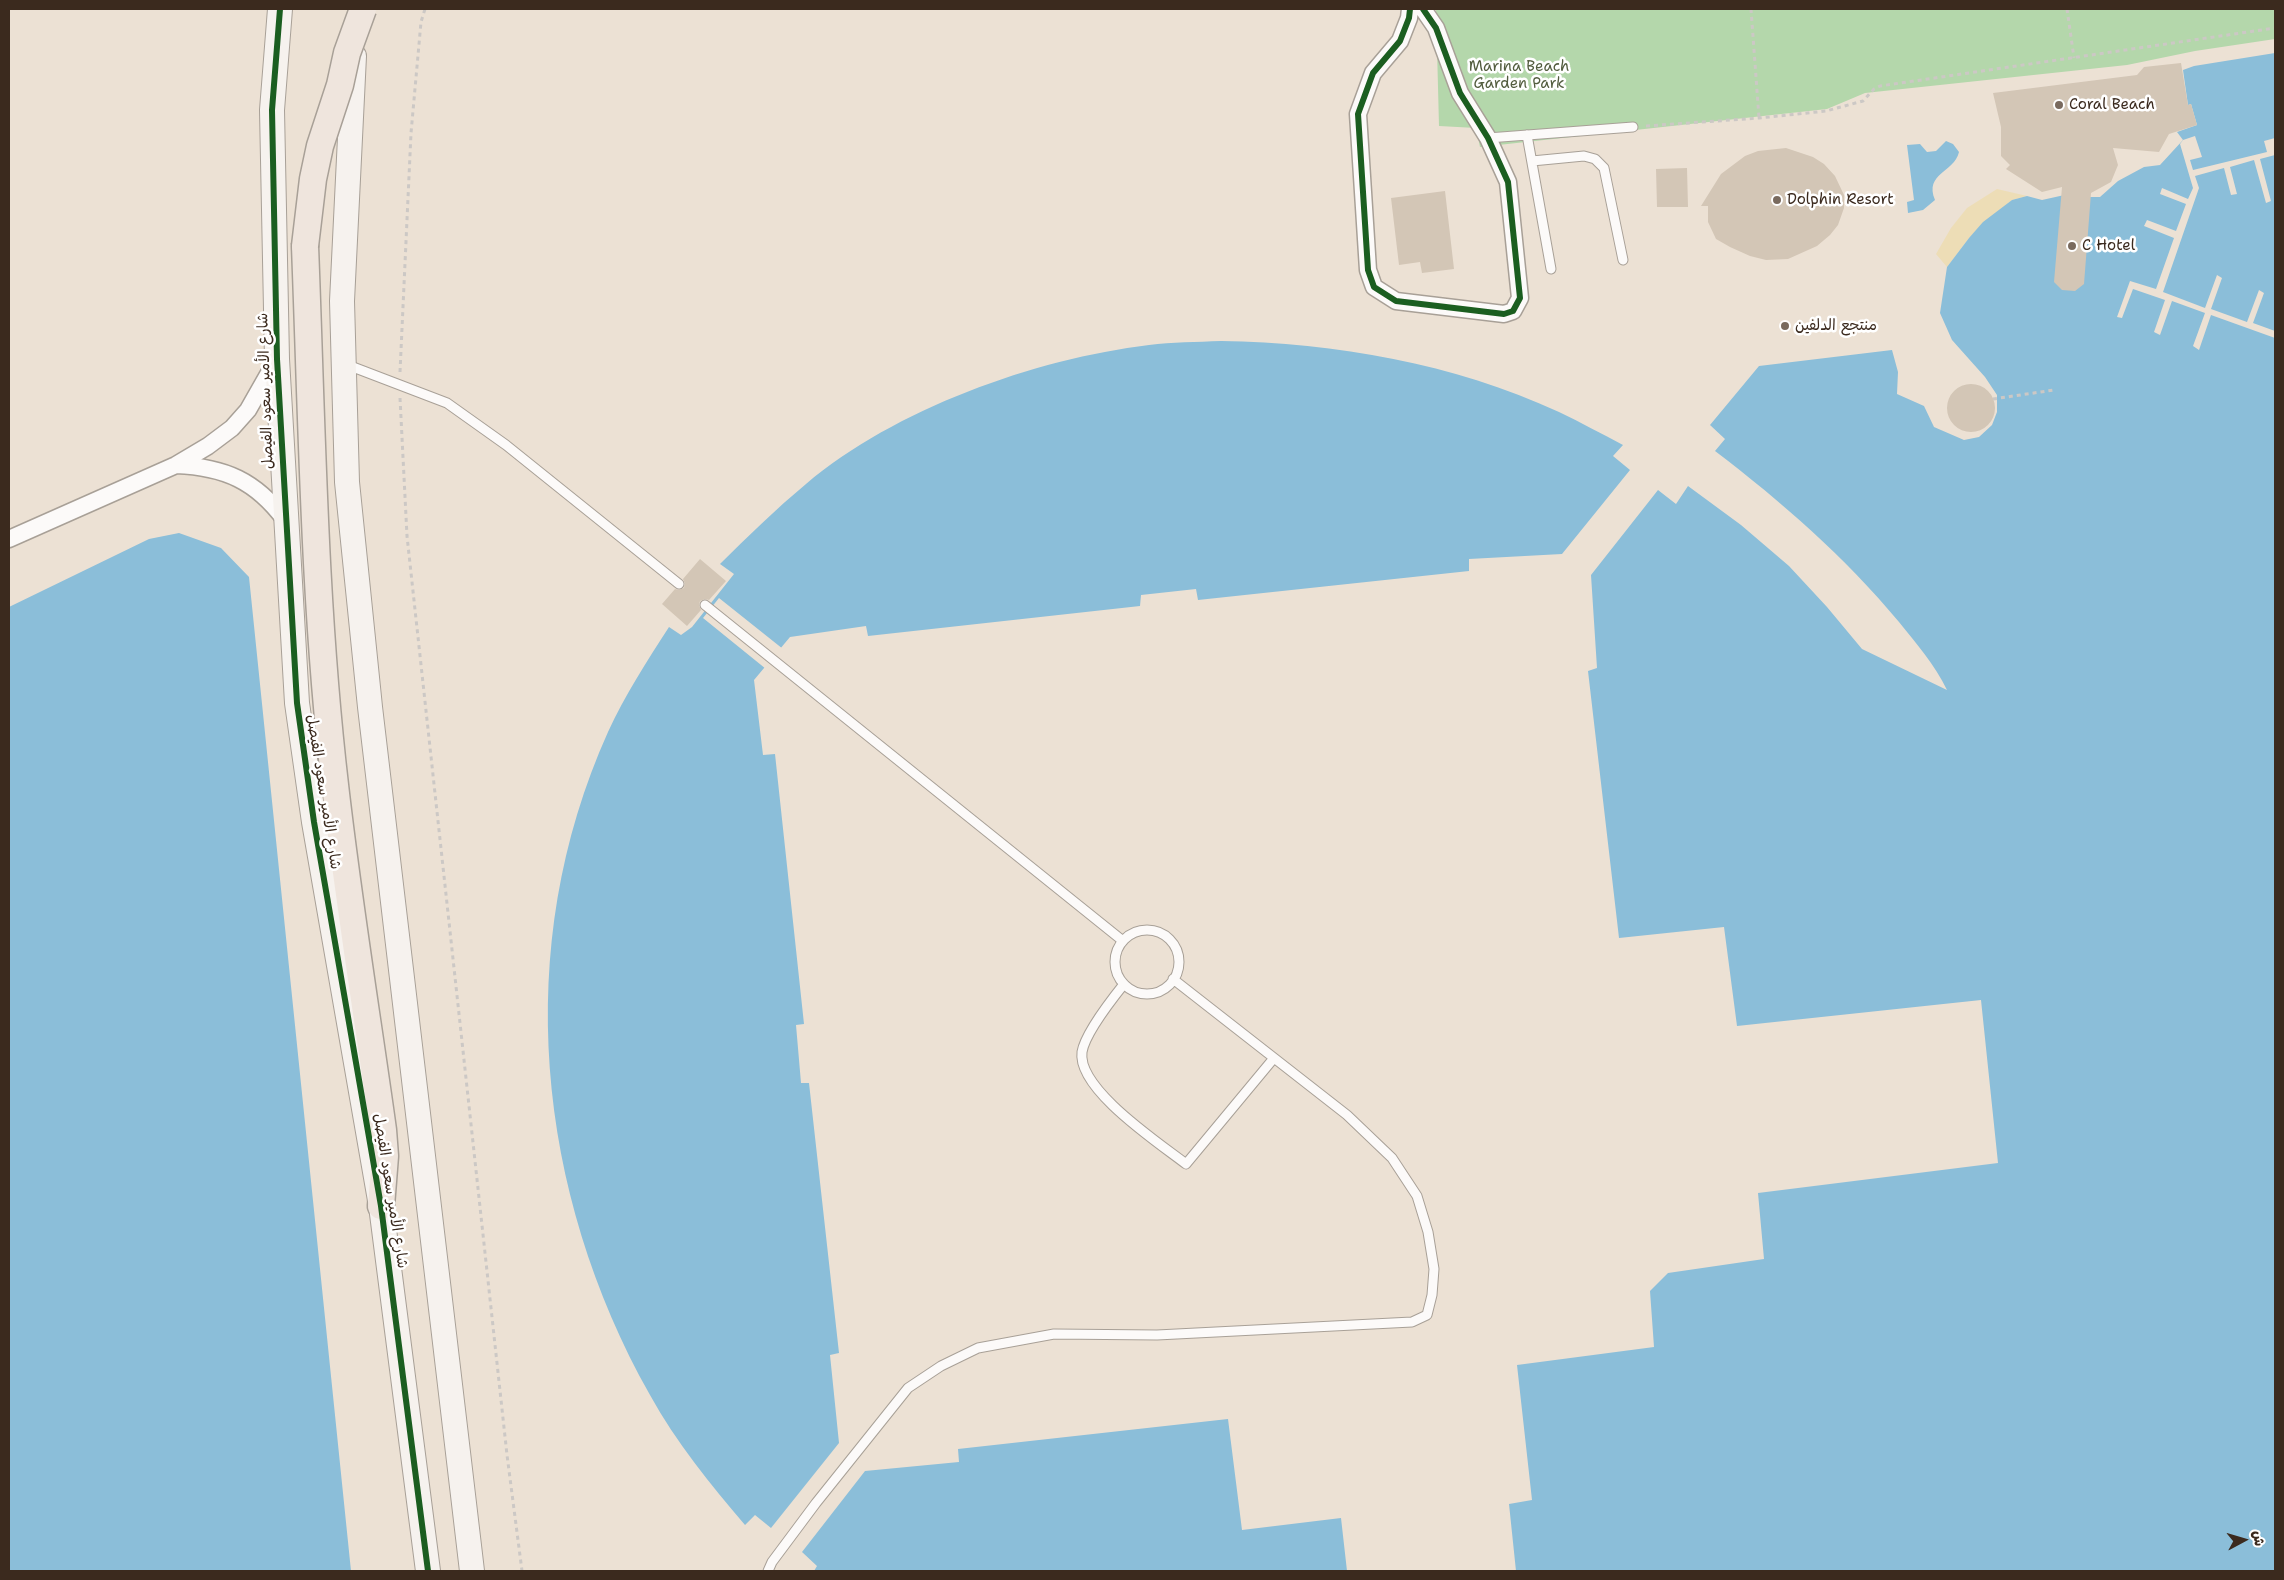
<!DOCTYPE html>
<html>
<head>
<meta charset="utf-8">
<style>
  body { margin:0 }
  #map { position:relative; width:2284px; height:1580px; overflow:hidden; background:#ece1d4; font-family:"Shantell Sans","Playpen Sans Arabic",sans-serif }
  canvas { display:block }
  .frame { position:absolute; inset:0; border:10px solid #3b2a1e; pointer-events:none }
  .north { position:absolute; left:2219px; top:1515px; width:50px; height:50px; -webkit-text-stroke:4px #fff; paint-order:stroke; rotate:84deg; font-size:14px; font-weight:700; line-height:20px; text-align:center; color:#3b2a1e }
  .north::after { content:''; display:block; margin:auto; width:18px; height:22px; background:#3b2a1e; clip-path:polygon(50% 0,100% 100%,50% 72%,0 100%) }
</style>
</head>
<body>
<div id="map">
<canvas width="2284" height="1580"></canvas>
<div class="frame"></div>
<div class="north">ش</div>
</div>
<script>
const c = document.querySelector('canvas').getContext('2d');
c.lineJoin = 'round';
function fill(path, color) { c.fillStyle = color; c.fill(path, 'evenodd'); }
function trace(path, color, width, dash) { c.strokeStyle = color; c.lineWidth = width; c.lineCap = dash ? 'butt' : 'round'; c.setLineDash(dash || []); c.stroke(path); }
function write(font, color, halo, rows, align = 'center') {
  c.font = font + ' "Shantell Sans","Playpen Sans Arabic",sans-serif'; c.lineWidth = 5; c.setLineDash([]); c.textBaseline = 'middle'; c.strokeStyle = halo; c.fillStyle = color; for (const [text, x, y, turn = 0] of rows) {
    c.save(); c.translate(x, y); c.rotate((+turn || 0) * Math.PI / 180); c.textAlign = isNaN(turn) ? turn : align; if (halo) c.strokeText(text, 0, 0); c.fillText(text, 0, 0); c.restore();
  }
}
const green = new Path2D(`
  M1436 9H2275V39L2195 51 2127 65 1865 93 1827 109 1480 147 1476 128 1439 126Z`);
const sand = new Path2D(`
  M1997 189 2027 196 2012 200 1969 238 1947 267 1936 254 1951 228 1967 208Z`);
const water = new Path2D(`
  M2275 53V1571H1516L1509 1504 1532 1500 1517 1365 1654 1347 1650 1291 1668 1273 1764 1259 1758 1193 1998 1163 1981 1000 1737 1026 1724 927 1619 938 1588 671 1597 668 1591 575 1658 490 1676 504 1688 486 1741 525 1789 566 1827 607 1862 649 1947 690C1935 665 1916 643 1899 622 1845 557 1782 502 1715 451L1725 439 1710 425 1759 366 1892 350 1898 372 1897 394 1924 406 1934 427 1964 440 1979 437 1992 425 1997 412V395L1985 377 1952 340 1940 313 1947 267 1969 238 1983 222 2012 200 2027 196 2042 200 2069 194 2078 197H2100L2118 181 2144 167 2160 165 2183 140 2177 132 2197 125 2191 104 2188 105 2183 70 2194 66Z
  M1946 141 1953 144 1959 152C1954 173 1924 173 1935 200L1923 210 1908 213 1907 202 1914 200 1907 145 1920 144 1927 152 1936 151Z
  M1221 341C1336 343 1453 363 1559 412 1580 422 1602 434 1623 445L1613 456 1630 470 1562 554 1469 559V571L1198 600 1196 589 1141 595 1140 606 868 636 866 626 790 637 754 680 763 755 775 754 804 1024 796 1025 801 1083H809L839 1353 830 1355 839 1443 771 1528 755 1515 745 1525C710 1484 676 1442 650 1395 536 1192 511 947 608 732 625 695 647 661 669 627L681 635 692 627 734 574 720 564C748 536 776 509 806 484 895 409 1034 359 1149 345 1172 342 1197 342 1221 341Z
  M179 533 221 548 249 577 351 1571H9V607L149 539Z
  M1228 1419 1242 1530 1341 1518 1347 1571H814L817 1566 802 1552 865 1471 959 1462 958 1449Z`);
const pier = new Path2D(`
  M2195 136 2202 157 2190 160 2193 170 2267 152 2264 141 2275 138V155L2260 159 2271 201 2266 203 2254 160 2230 167 2237 194 2231 195 2224 168 2195 176 2199 188 2163 292 2205 308 2217 275 2222 278 2211 309 2247 322 2259 290 2264 293 2253 323 2275 331V338L2211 315 2199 350 2193 346 2205 313 2172 301 2160 335 2154 332 2165 300 2133 289 2122 318 2117 317 2130 281 2156 289 2174 238 2144 226 2147 220 2176 231 2186 204 2160 194 2162 188 2188 199 2193 188 2180 144 2183 140Z
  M719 598 783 649 766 669 703 618Z`);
const building = new Path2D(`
  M2181 63 2188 105 2191 104 2197 125 2169 134 2159 152 2113 148 2118 165 2111 182 2091 193 2084 284 2075 291 2062 290 2054 282 2062 187 2042 192 2006 169 2010 165 2001 156V127L1993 93 2137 75 2144 67Z
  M1786 148 1813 157 1824 164 1835 176 1844 195V208L1838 225 1830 235 1817 246 1788 259 1766 260 1750 256 1730 247 1716 239 1708 222V206H1701L1721 174 1745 156 1758 151Z
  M1687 168 1688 207H1657L1656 169Z
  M1445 191 1454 269 1422 273 1420 262 1399 265 1391 198Z
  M1947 408a24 24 0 1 1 48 0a24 24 0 1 1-48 0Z
  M700 559 726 581 709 600 705 599 700 601 699 605 701 610 687 626 662 604 675 589 679 590 684 588 685 584 683 579Z`);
const path = new Path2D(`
  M1751 9 1759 118
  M2067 9 2074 58
  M1646 126 1759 118 1826 111 1863 101 1874 89 1880 86 2275 28
  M400 372 411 133 421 22 425 9
  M400 398 407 536 507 1455 522 1571
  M1993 399 2054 390`);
const lane = new Path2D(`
  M1527 135 1551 269
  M1488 138 1633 127
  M1532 161 1584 156 1595 159 1604 168 1623 260
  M345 364 447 403 506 445 679 584
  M705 605 1123 941
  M1115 962a32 32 0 1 1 64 0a32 32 0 1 1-64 0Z
  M1124 984C1112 999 1085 1034 1082 1052 1077 1089 1159 1143 1186 1164L1274 1058
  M768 1571 772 1562 816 1503 908 1388 941 1366 978 1348 1054 1334 1157 1335 1412 1322 1427 1315 1432 1295 1434 1269 1428 1232 1417 1196 1392 1158 1347 1115 1173 979`);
const street = new Path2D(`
  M1410 9 1409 18 1400 41 1373 73 1358 114 1368 270 1374 287 1396 301 1504 314 1513 311 1520 298 1508 182 1488 138 1460 93 1436 28 1423 9
  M176 465C225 467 256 481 285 520
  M9 539 176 465 208 446 232 428 248 410 277 359`);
const secondary = new Path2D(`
  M280 9 272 110 277 359 297 703 314 822 381 1206 428 1571
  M354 56 342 301 347 482 370 707 472 1571`);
const primary = new Path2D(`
  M305 246C312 426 314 606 335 785 348 900 367 1015 383 1130L385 1156 381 1206`);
const primaryBridge = new Path2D(`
  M305 246 313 179 320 146 340 85 347 53 363 9`);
const cycleway = new Path2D(`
  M280 9 272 110 277 359 297 703 314 822 381 1206 428 1571
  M1410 9 1409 18 1400 41 1373 73 1358 114 1368 270 1374 287 1396 301 1504 314 1513 311 1520 298 1508 182 1488 138 1460 93 1436 28 1423 9`);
const markers = [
  [2059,105,5,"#796a5e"],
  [1777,200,5,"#796a5e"],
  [2072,246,5,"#796a5e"],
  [1785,326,5,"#796a5e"]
];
const parkNames = [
  ["Marina Beach",1519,67],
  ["Garden Park",1519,84]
];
const poiNames = [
  ["Coral Beach",2069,105],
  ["Dolphin Resort",1787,200],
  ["C Hotel",2082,246],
  ["منتجع الدلفين",1795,326]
];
const streetNames = [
  ["شارع الأمير سعود الفيصل",266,391,-92],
  ["شارع الأمير سعود الفيصل",323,792,81],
  ["شارع الأمير سعود الفيصل",390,1191,81]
];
fill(green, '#b4d7ab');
fill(sand, '#edddb6');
fill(water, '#8bbed9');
fill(pier, '#ece1d4');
fill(building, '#d3c6b6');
trace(lane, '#a8a097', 11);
trace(street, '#a8a097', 19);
trace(secondary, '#a8a097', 26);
trace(primary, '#a8a097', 29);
trace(path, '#ccc8c5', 3, [4, 4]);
trace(lane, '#fcfaf9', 9);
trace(street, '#fcfaf9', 16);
trace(secondary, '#f6f2ee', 24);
trace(primary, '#efe5dd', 26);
trace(primaryBridge, '#a8a097', 29, []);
trace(primaryBridge, '#efe5dd', 26);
trace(cycleway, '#1b5e20', 6);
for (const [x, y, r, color] of markers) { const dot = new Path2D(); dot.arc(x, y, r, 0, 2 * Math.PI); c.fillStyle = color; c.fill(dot); trace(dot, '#fff', 2); }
write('15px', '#525c3e', '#fff', parkNames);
write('15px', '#3b2a1e', '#fff', poiNames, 'left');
write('15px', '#3b2a1e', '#fff', streetNames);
</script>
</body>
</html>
